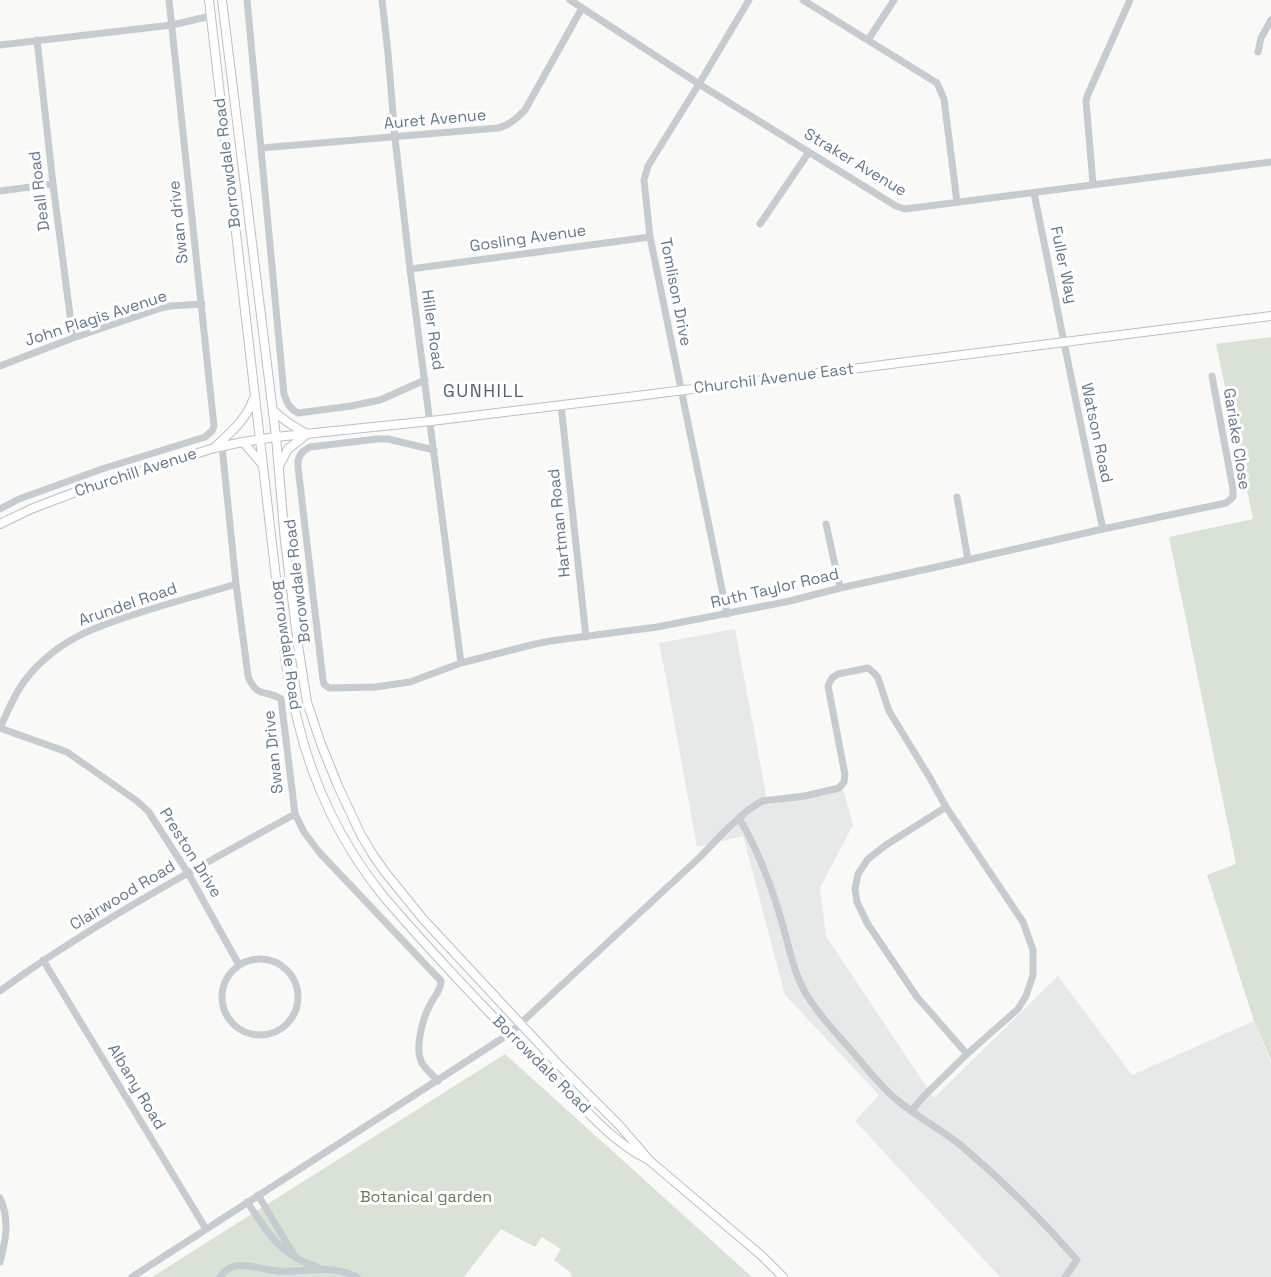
<!DOCTYPE html>
<html>
<head>
<meta charset="utf-8">
<style>
  body { margin:0 }
  canvas { display:block; background:#f9f9f7 }
</style>
</head>
<body>
<canvas width="1271" height="1277"></canvas>
<script>
const c = document.querySelector('canvas').getContext('2d');
c.lineJoin = 'round';
function fill(path, color) { c.fillStyle = color; c.fill(path, 'evenodd'); }
function trace(path, color, width, dash) { c.strokeStyle = color; c.lineWidth = width; c.lineCap = dash ? 'butt' : 'round'; c.setLineDash(dash || []); c.stroke(path); }
function write(font, color, halo, rows, align = 'center') {
  c.font = font + ' "Space Grotesk",sans-serif'; c.lineWidth = 6; c.setLineDash([]); c.textBaseline = 'middle'; c.strokeStyle = halo; c.fillStyle = color; for (const [text, x, y, turn = 0] of rows) {
    c.save(); c.translate(x, y); c.rotate((+turn || 0) * Math.PI / 180); c.textAlign = isNaN(turn) ? turn : align; if (halo) c.strokeText(text, 0, 0); c.fillText(text, 0, 0); c.restore();
  }
}
const built = new Path2D(`
  M735 629 768 805 843 789 853 825 820 888 826 936 934 1098 1058 976 1132 1075 1254 1021 1271 1064V1277H1000L855 1121 879 1095 785 995 743 836 697 847 668 688 659 643Z`);
const green = new Path2D(`
  M1271 337V1061L1254 1021 1207 875 1236 864 1169 537 1253 519 1216 344Z
  M505 1054 752 1277H572L570 1272 554 1260 561 1249 542 1237 535 1247 501 1229 464 1277H152Z`);
const minor = new Path2D(`
  M247 0 284 394C287 403 289 408 298 413L351 406 380 400 425 380
  M382 0 388 53 395 138 410 269 461 663
  M570 0 699 84 896 206 905 209 1271 162
  M803 0 937 83 944 99 957 202
  M37 40 53 184 73 338
  M868 40 894 0
  M0 45 172 25 211 16
  M1258 52 1261 38 1271 20
  M261 148 498 128C510 125 517 118 525 110L582 8
  M1093 184 1086 101 1088 94 1130 0
  M0 191 53 184
  M1034 193C1057 305 1078 417 1103 529
  M760 224 809 152
  M410 269 650 237
  M0 366 73 338 161 308 170 306 202 304
  M561 405 586 637
  M222 446 236 584 248 676C257 699 266 689 281 699L295 814 304 832 319 852 441 981C441 990 435 995 431 1003 423 1017 414 1048 422 1063 426 1070 433 1075 438 1081
  M434 450 388 439H377L310 447C301 451 297 457 298 467L323 680 324 684 329 688 375 687 410 682 461 663 531 645 550 641 657 627 790 601 840 588 932 568 1103 529 1226 503 1233 497V489L1212 376
  M957 497 968 560
  M0 509 19 499 102 469 205 437 212 431 214 426 169 0
  M826 524 840 588
  M727 614 650 237 644 180 648 166 699 84 749 0
  M0 728 67 752 137 801 148 811 188 873 239 965
  M0 728C8 711 14 694 26 679 58 638 100 625 148 610 177 601 207 593 236 584
  M739 818C758 850 771 885 781 919 789 945 793 974 808 997 821 1018 840 1037 857 1057 869 1071 882 1088 897 1100 918 1118 943 1130 964 1148 1004 1182 1042 1220 1077 1260L1065 1277
  M222 997a38 38 0 1 1 76 0a38 38 0 1 1-76 0Z
  M43 960 206 1229
  M0 991C92 924 195 869 295 814
  M911 1111 924 1096 967 1054 1018 1009 1026 996 1033 975V950L1023 922 946 807
  M258 1195 294 1255
  M0 1198C10 1220 6 1239 0 1262
  M247 1202C260 1220 271 1241 289 1253 298 1260 309 1264 319 1268
  M132 1277 509 1034 700 857 727 829 748 810 762 801 805 796 839 788 844 782 845 775 828 686 832 678 838 674 868 668 874 673 878 678 889 711 930 778 946 807 886 845 868 859 858 874 855 889 857 902 867 923 917 997 967 1054
  M220 1277C224 1272 228 1267 235 1266 246 1263 265 1270 277 1271 306 1273 330 1263 357 1277`);
const major = new Path2D(`
  M209 0 286 664C289 682 292 700 297 718 312 783 342 845 384 897 440 962 499 1024 560 1084 587 1111 613 1142 647 1159
  M222 0 276 437 285 541 298 645 307 702 321 744 338 786 361 835 373 855 385 872 423 919 557 1063 619 1125 650 1161 762 1256 783 1277
  M273 410C283 420 294 427 307 434
  M243 442 262 464
  M215 447C230 433 246 420 253 400
  M279 466 288 449 307 434
  M0 524 31 509 73 493 214 448 243 442 276 437 431 421 645 395 1271 316`);
const streetNames = [
  ["Auret Avenue",435,120,-5],
  ["Borrowdale Road",228,163,-97],
  ["Straker Avenue",855,163,31],
  ["Deall Road",40,191,-97],
  ["Swan drive",179,222,-96],
  ["Gosling Avenue",528,239,-8],
  ["Fuller Way",1063,265,78],
  ["Tomlison Drive",675,292,79],
  ["John Plagis Avenue",96,319,-18],
  ["Hiller Road",432,330,82],
  ["Churchil Avenue East",774,379,-7],
  ["Watson Road",1096,433,78],
  ["Gariake Close",1236,439,81],
  ["Churchill Avenue",136,473,-18],
  ["Hartman Road",560,523,-96],
  ["Borowdale Road",298,581,-97],
  ["Ruth Taylor Road",775,589,-13],
  ["Arundel Road",128,605,-19],
  ["Borrowdale Road",286,645,82],
  ["Swan Drive",274,752,-96],
  ["Preston Drive",190,853,58],
  ["Clairwood Road",123,896,-31],
  ["Borrowdale Road",541,1065,45],
  ["Albany Road",136,1087,59]
];
const parkNames = [
  ["Botanical garden",426,1198]
];
const neighbourhoodNames = [
  ["GUNHILL",484,392]
];
fill(built, '#e7e8e8');
fill(green, '#dae2d7');
trace(major, '#bcc0c4', 10);
trace(minor, '#c6cbcf', 7);
trace(major, '#fff', 8);
write('16px', '#65788b', '#fff', streetNames);
write('16px', '#657b61', '#fff', parkNames);
c.letterSpacing = '1.5px';
write('18px', '#54626f', '#fff', neighbourhoodNames);
c.letterSpacing = '0px';
</script>
</body>
</html>
